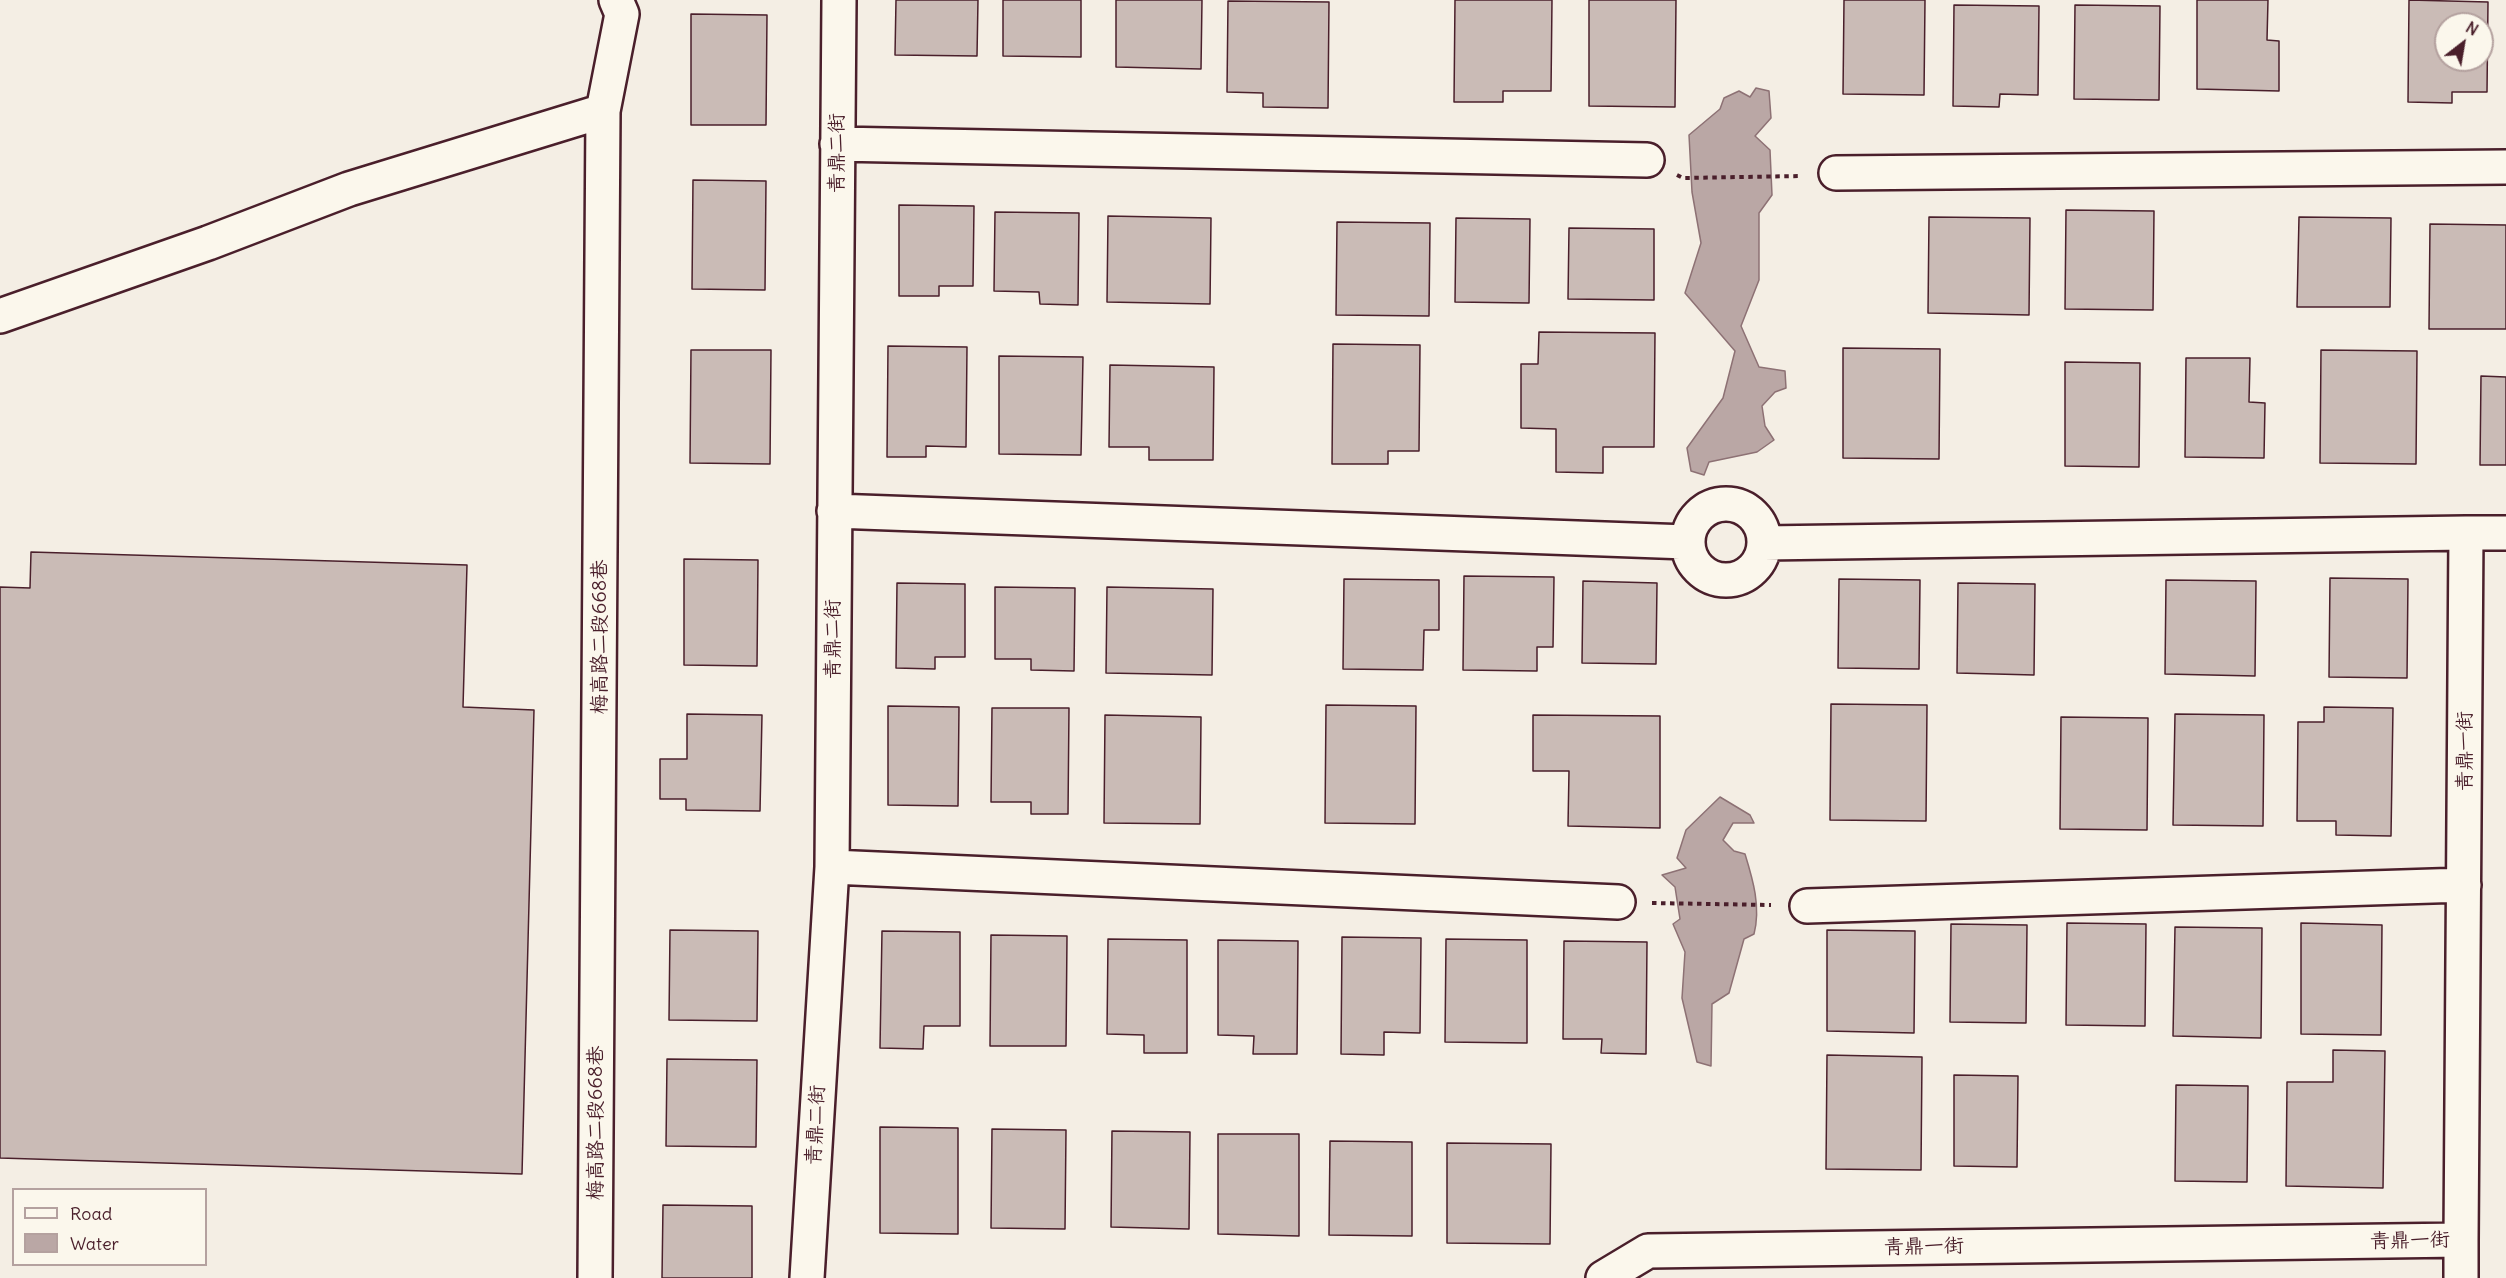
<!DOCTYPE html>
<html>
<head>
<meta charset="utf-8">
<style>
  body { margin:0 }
  #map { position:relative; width:2506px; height:1278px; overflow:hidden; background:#f4eee4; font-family:Delius,sans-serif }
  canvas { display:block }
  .legend { position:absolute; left:12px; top:1188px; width:195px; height:78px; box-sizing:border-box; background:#fbf7ec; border:2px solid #b4a19f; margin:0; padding:8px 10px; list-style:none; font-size:18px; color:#4a1f2b }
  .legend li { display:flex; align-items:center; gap:12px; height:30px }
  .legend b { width:30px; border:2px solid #b4a19f }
  .north { position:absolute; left:2434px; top:12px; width:60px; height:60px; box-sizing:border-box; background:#fbf7ec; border:2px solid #b4a19f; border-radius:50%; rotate:31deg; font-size:16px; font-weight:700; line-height:24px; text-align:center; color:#4a1f2b }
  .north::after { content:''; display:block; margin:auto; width:21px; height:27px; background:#4a1f2b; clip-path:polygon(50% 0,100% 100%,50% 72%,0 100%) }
</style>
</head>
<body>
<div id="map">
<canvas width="2506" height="1278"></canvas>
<ul class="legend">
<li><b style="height:8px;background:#fbf7ec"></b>Road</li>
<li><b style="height:16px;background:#baa7a5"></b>Water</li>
</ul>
<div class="north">N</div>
</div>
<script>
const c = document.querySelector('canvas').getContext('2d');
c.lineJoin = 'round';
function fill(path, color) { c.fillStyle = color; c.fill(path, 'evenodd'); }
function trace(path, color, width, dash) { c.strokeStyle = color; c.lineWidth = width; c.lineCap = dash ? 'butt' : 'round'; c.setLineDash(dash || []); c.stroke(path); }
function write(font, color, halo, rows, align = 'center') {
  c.font = font + ' Delius,"LXGW WenKai TC",sans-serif'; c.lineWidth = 4.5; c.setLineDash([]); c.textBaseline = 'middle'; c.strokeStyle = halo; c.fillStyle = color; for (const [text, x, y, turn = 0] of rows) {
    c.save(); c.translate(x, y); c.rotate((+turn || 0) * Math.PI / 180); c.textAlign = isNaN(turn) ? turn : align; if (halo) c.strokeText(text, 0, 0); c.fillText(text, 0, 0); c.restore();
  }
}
const water = new Path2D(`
  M1756 88 1769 91 1771 118 1755 136 1770 150 1772 195 1759 213V280L1741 326 1759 367 1785 371 1786 388 1775 392 1762 406 1765 426 1774 440 1757 452 1709 462 1704 475 1691 471 1687 448 1723 398 1735 351 1685 293 1701 243 1692 192 1689 135 1720 109 1724 98 1739 91 1750 97Z
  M1720 797 1750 815 1754 823H1733L1723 840 1734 851 1745 854C1753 880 1761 907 1754 934L1744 939 1729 993 1712 1004 1711 1066 1697 1062 1682 998 1685 952 1673 924 1680 919 1675 887 1662 875 1686 868 1677 858 1686 830Z`);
const building = new Path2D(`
  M896 0H978L977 56 895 55Z
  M1003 0H1081V57L1003 56Z
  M1116 0H1202L1201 69 1116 67Z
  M1455 0H1552L1551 91H1503V102H1454Z
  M1589 0H1676L1675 107 1589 106Z
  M1844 0H1925L1924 95 1843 94Z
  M2197 0H2268L2267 40 2279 41V91L2197 89Z
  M2409 0 2488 2 2487 92H2452V103L2408 102ZM2446 24H2482V60H2446Z
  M1228 1 1329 2 1328 108 1263 107V93L1227 92Z
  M1954 5 2039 6 2038 95 2000 94 1999 107 1953 106Z
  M2075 5 2160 6 2159 100 2074 99Z
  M691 14 767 15 766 125H691Z
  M693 180 766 181 765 290 692 289Z
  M899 205 974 206 973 286H939V296H899Z
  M2066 210 2154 211 2153 310 2065 309Z
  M995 212 1079 213 1078 305 1040 304 1039 292 994 291Z
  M1108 216 1211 218 1210 304 1107 302Z
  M1929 217 2030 218 2029 315 1928 313Z
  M2299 217 2391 218 2390 307H2297Z
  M1456 218 1530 219 1529 303 1455 302Z
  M1337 222 1430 223 1429 316 1336 315Z
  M2430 224 2506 225V329H2429Z
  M1569 228 1654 229V300L1568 299Z
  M1539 332 1655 333 1654 447H1603V473L1556 472V429L1521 428V364H1538Z
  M1333 344 1420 345 1419 451H1388V464H1332Z
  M888 346 967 347 966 447 926 446V457H887Z
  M1843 348 1940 349 1939 459 1843 458Z
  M691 350H771L770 464 690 463Z
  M2321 350 2417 351 2416 464 2320 463Z
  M999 356 1083 357 1081 455 999 454Z
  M2186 358H2250L2249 402 2265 403 2264 458 2185 457Z
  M2065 362 2140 363 2139 467 2065 466Z
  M1110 365 1214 367 1213 460H1149V447H1109Z
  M2481 376 2506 377V465H2480Z
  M31 552 467 565 463 707 534 710 522 1174 0 1158V587L30 588Z
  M684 559 758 560 757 666 684 665Z
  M1464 576 1554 577 1553 647H1537V671L1463 670Z
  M2330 578 2408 579 2407 678 2329 677Z
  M1344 579 1439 580V630H1424L1423 670 1343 669Z
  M1839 579 1920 580 1919 669 1838 668Z
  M2166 580 2256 581 2255 676 2165 674Z
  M1583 581 1657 583 1656 664 1582 663Z
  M897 583 965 584V657H935V669L896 668Z
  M1958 583 2035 584 2034 675 1957 673Z
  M995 587 1075 588 1074 671 1031 670V659H995Z
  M1107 587 1213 589 1212 675 1106 673Z
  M1831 704 1927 705 1926 821 1830 820Z
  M1326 705 1416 706 1415 824 1325 823Z
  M888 706 959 707 958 806 888 805Z
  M2324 707 2393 708 2391 836 2336 835V821H2297L2298 722H2324Z
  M992 708H1069L1068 814H1031V802H991Z
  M687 714 762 715 760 811 686 810V799H660V759H687Z
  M2175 714 2264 715 2263 826 2173 825Z
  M1105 715 1201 717 1200 824 1104 823Z
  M1533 715 1660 716V828L1568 826 1569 771H1533Z
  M2061 717 2148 718 2147 830 2060 829Z
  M2067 923 2146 924 2145 1026 2066 1025Z
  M2301 923 2382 925 2381 1035 2301 1034Z
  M1951 924 2027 925 2026 1023 1950 1022Z
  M2175 927 2262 928 2261 1038 2173 1036Z
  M670 930 758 931 757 1021 669 1020Z
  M1827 930 1915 931 1914 1033 1827 1031Z
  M882 931 960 932V1026H924L923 1049 880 1048Z
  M991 935 1067 936 1066 1046H990Z
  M1342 937 1421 938 1420 1033 1384 1032V1055L1341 1054Z
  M1108 939 1187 940V1053H1144V1035L1107 1034Z
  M1446 939 1527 940V1043L1445 1042Z
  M1218 940 1298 941 1297 1054H1253L1254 1036 1218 1035Z
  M1564 941 1647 942 1646 1054 1601 1053 1602 1039H1563Z
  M2333 1050 2385 1051 2383 1188 2286 1186 2287 1082H2333Z
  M1827 1055 1922 1057 1921 1170 1826 1169Z
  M667 1059 757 1060 756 1147 666 1146Z
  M1954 1075 2018 1076 2017 1167 1954 1166Z
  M2176 1085 2248 1086 2247 1182 2175 1181Z
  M880 1127 958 1128V1234L880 1233Z
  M992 1129 1066 1130 1065 1229 991 1228Z
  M1112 1131 1190 1132 1189 1229 1111 1227Z
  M1218 1134H1299V1236L1218 1234Z
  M1330 1141 1412 1142V1236L1329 1235Z
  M1447 1143 1551 1144 1550 1244 1447 1243Z
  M663 1205 752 1206V1278H662Z`);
const path = new Path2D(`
  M1677 175 1683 178 1801 176
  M1652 903 1771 905`);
const minor = new Path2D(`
  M837 144 1647 160
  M1836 173 2506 167
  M0 316 208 243 349 189 603 111
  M1688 542a38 38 0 1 1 76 0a38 38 0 1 1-76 0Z
  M834 511 1687 542
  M1764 543 2466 533
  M832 867 1618 902
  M1807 906 2464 885
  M595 1278 603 111 622 14 616 0
  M807 1278 832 867 839 0
  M1603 1278 1648 1251 2461 1240 2466 533H2506
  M2461 1278V1240`);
const streetNames = [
  ["青鼎二街",837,153,-90],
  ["梅高路二段668巷",600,637,-90],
  ["青鼎二街",833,639,-90],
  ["青鼎一街",2465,751,-90],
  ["梅高路二段668巷",596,1123,-90],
  ["青鼎二街",816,1125,-87],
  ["青鼎一街",2410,1241,-1],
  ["青鼎一街",1924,1247,-1]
];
fill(water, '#baa7a5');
trace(water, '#8d7174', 1.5);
fill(building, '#cabbb6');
trace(building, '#4a1f2b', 1.5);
trace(minor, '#4a1f2b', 38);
trace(path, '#4a1f2b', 4, [4.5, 4.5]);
trace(minor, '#fbf7ec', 33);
write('20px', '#4a1f2b', '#fbf7ec', streetNames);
</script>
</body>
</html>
